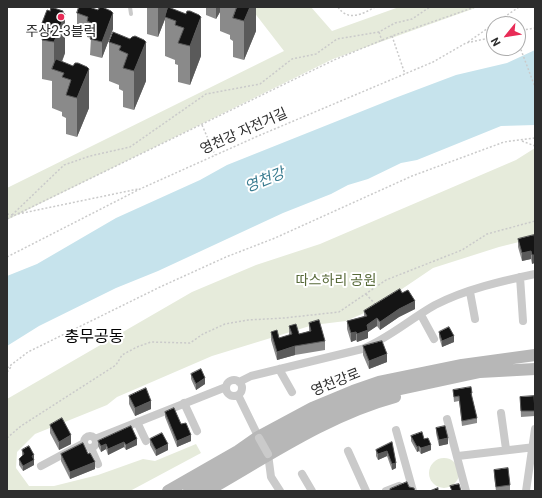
<!DOCTYPE html>
<html>
<head>
<meta charset="utf-8">
<style>
  body { margin:0 }
  #map { position:relative; width:542px; height:498px; overflow:hidden; background:#fff; font-family:Roboto,sans-serif }
  canvas { display:block }
  .frame { position:absolute; inset:0; border:8px solid #2d2d2d; pointer-events:none }
  .north { position:absolute; left:486px; top:16px; width:40px; height:40px; box-sizing:border-box; background:#fff; border:1px solid #ababab; border-radius:50%; rotate:240deg; font-size:11px; font-weight:700; line-height:16px; text-align:center; color:#2d2d2d }
  .north::after { content:''; display:block; margin:auto; width:14px; height:18px; background:#e82c57; clip-path:polygon(50% 0,100% 100%,50% 72%,0 100%) }
</style>
</head>
<body>
<div id="map">
<canvas width="542" height="498"></canvas>
<div class="frame"></div>
<div class="north">N</div>
</div>
<script>
const c = document.querySelector('canvas').getContext('2d');
c.lineJoin = 'round';
function fill(path, color) { c.fillStyle = color; c.fill(path, 'evenodd'); }
function trace(path, color, width, dash) { c.strokeStyle = color; c.lineWidth = width; c.lineCap = dash ? 'butt' : 'round'; c.setLineDash(dash || []); c.stroke(path); }
function write(font, color, halo, rows, align = 'center') {
  c.font = font + ' Roboto,"Noto Sans KR",sans-serif'; c.lineWidth = 4; c.setLineDash([]); c.textBaseline = 'middle'; c.strokeStyle = halo; c.fillStyle = color; for (const [text, x, y, turn = 0] of rows) {
    c.save(); c.translate(x, y); c.rotate((+turn || 0) * Math.PI / 180); c.textAlign = isNaN(turn) ? turn : align; if (halo) c.strokeText(text, 0, 0); c.fillText(text, 0, 0); c.restore();
  }
}
const green = new Path2D(`
  M250 7H311L332 31 399 7H478L333 59 7 220V188L284 51Z
  M535 148V238L499 247 433 268 371 310 346 321 313 325 212 356 117 397 107 405 35 434 17 452 16 468 29 486H54L98 475 143 459 155 461 196 444 201 453 130 491H7V399L192 292 256 265 320 244 516 160Z
  M429 473a15 15 0 1 1 30 0a15 15 0 1 1-30 0Z`);
const water = new Path2D(`
  M535 50V125L501 126 417 160 401 163 368 179 348 185 331 194 283 213 158 271 116 288 39 326 7 346V276L37 264 116 218 200 180 227 165 395 98 456 75 507 63Z`);
const path = new Path2D(`
  M338 7C348 22 363 14 375 7
  M494 24 519 7
  M518 31 535 28
  M379 32 382 41
  M392 36 405 74
  M468 42 494 24
  M518 42 535 87
  M202 125 215 155
  M522 141 535 146
  M7 214 13 215
  M18 214 138 189
  M12 215 64 165 90 156 130 147 206 94 260 84 292 59 316 54 337 39 379 32 395 23 412 19 430 7
  M7 219 334 60 392 36 475 7
  M7 257 140 189 258 136 433 62 466 43 494 37
  M366 294 376 305
  M7 368 28 352 160 287 226 257 275 238 412 176 504 142 535 138
  M7 372 11 367
  M7 438 21 426 116 365 122 355 137 347 151 342 190 343 203 334 225 324 248 320 284 318 339 312 386 280 462 250 487 234 535 221`);
const lane = new Path2D(`
  M130 7 131 14`);
const street = new Path2D(`
  M520 277 523 321
  M470 292 475 319
  M421 315 434 339
  M279 369 292 392
  M226 388a8 8 0 1 1 16 0a8 8 0 1 1-16 0Z
  M239 382 251 376 362 349C388 339 410 319 435 305 466 289 502 281 535 274
  M238 395 259 438
  M184 403 197 431
  M501 413 506 449
  M447 419 466 491
  M137 422 146 441
  M396 430 413 491
  M84 442a6 6 0 1 1 12 0a6 6 0 1 1-12 0Z
  M95 439 226 387
  M91 448 98 464
  M348 451 366 491
  M268 454 271 477 280 491
  M458 456 535 447
  M41 466 84 443
  M302 474 312 491
  M386 491 399 486
  M526 491 535 429`);
const secondary = new Path2D(`
  M168 491 238 451 258 437 312 408 353 391 379 382 462 365 535 355
  M189 491 256 450 313 419 373 395 480 372 535 369
  M207 491C267 457 328 415 395 397`);
const streetBridge = new Path2D(`
  M259 438 268 454`);
const wall = new Path2D(`
  M79 7 113 29 102 58 90 55 91 38 87 37V33L77 29V13Z
  M147 7H169V8L186 14 201 56 190 85 178 82V65L175 64V60L165 56V19L158 37 147 34Z
  M206 7H256V31L244 60 233 57V41L230 39V35L220 31V12L216 19 206 15Z
  M50 11 63 13 65 53 62 62 89 108 77 137 66 134V118L62 116V112L52 108V81L42 79V23Z
  M130 39 146 81 134 110 123 107V91L119 89V85L109 81V42Z
  M534 235 532 264 531 259 522 261 518 247V239Z
  M402 293 415 309 399 317 380 330 377 326 368 332V338L357 342 356 340 351 342 347 329V321L364 316V311Z
  M309 323 325 341V350L295 355 277 360 271 340V332L279 338 289 335V326L299 334 309 331Z
  M439 332 454 342 442 347 439 337Z
  M363 346 387 362 369 369 363 355Z
  M191 374 205 384 196 390 191 379Z
  M453 390 472 393V398L477 418V423L462 426 459 401 454 402Z
  M129 396 151 409 135 416 129 404Z
  M520 397 535 406V416L521 417Z
  M165 412 181 424 191 441 177 447 165 417Z
  M50 425 71 444 59 450 50 433Z
  M131 426 137 445 126 450 124 447 108 455 106 449 101 452 98 446V441Z
  M436 428 448 444 439 446 436 433Z
  M411 436 424 439 431 450 421 454 419 451 417 452 411 441Z
  M150 439 168 450 156 456 150 445Z
  M392 442 396 468 392 470 387 456 378 460 376 456V450Z
  M22 450 34 465 23 471 19 465V459L22 456Z
  M61 454H88L95 469 70 479 61 461Z
  M494 470 510 485V491H496L494 476Z`);
const shadedWall = new Path2D(`
  M158 7H169L165 17V19L158 37Z
  M216 7H220V12L216 19Z
  M250 7H256V31L244 60V21Z
  M63 11V19L65 14V53L58 71 54 69V42Z
  M113 13V29L102 58V42Z
  M201 17V56L190 85V46Z
  M146 42V81L134 110V71Z
  M89 69V108L77 137V98Z
  M531 251V259L522 261V253Z
  M532 255H535V263L532 264Z
  M415 301V309L399 317 380 330V322L399 309Z
  M377 318V326L368 332V338L357 342V334L367 325Z
  M356 332V340L351 342V333Z
  M454 336V342L442 347V341Z
  M295 346V355L277 360V352Z
  M387 354V362L369 369V361Z
  M205 378V384L196 390V384Z
  M151 401V409L135 416V408Z
  M71 435V444L59 450V442Z
  M191 435V441L177 447V441Z
  M448 438V444L439 446V440Z
  M137 439V445L126 450V445Z
  M124 442V447L108 455V449Z
  M106 444V449L101 452V446Z
  M168 444V450L156 456V450Z
  M431 445V450L421 454V448Z
  M419 446V451L417 452V447Z
  M387 451V456L378 460V454Z
  M34 455V465L23 471V466L32 456Z
  M95 462V469L70 479V472Z
  M396 463V468L392 470V464Z`);
const building = new Path2D(`
  M79 7H89L98 10 99 8 102 7 111 11 113 13 102 42 90 39 96 25 87 21 88 17 77 13Z
  M168 7 186 14 187 11H190L199 15 201 17 190 46 178 43 184 28 175 25 176 21 165 17Z
  M237 7H250L244 21 233 18Z
  M51 8H54L63 11V13L65 14 54 42 42 40 48 25 42 23 47 10 50 11Z
  M113 32 130 39 132 37 135 36 144 40 146 42 134 71 123 68 128 54 119 50 121 46 109 42Z
  M56 59 73 66 75 63H78L87 67 89 69 77 98 66 95 71 80 62 77 64 73 52 69Z
  M534 235 535 239V255H532L531 251 522 253 518 239Z
  M400 289 402 293 408 290 415 301 399 309 380 322 377 318 367 325 368 330 357 334 356 332 351 333 347 321 367 316 364 311Z
  M319 320 325 341 295 346 277 352 271 332 277 330 279 338 292 334 289 326 296 324 299 334 311 331 309 323Z
  M449 327 454 336 442 341 439 332Z
  M382 341 387 354 369 361 363 346Z
  M201 369 205 378 196 384 191 374Z
  M471 387 472 393H471L477 418 462 421 459 396 454 397 453 390Z
  M146 388 151 401 135 408 129 396Z
  M534 396 535 411H521L520 397Z
  M174 408 181 424 186 423 191 435 177 441 165 412Z
  M62 418 71 435 59 442 50 425Z
  M131 426 137 439 126 445 124 442 108 449 106 444 101 446 98 441Z
  M445 426 448 438 439 440 436 428Z
  M422 432 424 439 428 438 431 445 421 448 419 446 417 447 411 436Z
  M162 433 168 444 156 450 150 439Z
  M392 442 396 463 392 464 387 451 378 454 376 450Z
  M83 443 88 454 90 453 95 462 70 472 61 454Z
  M29 446 34 455 32 456 34 460 23 466 19 459 24 454 22 450Z
  M508 468 510 485 496 487 494 470Z
  M407 482 409 487 414 488 415 491H390V489Z
  M459 484 461 491H452L450 486Z
  M438 488V491H430Z`);
const markers = [
  [61,17,4,"#e82c57"]
];
const poiNames = [
  ["주상2-3블럭",61,32]
];
const streetNames = [
  ["영천강 자전거길",244,132,-24],
  ["영천강로",336,383,-22]
];
const parkNames = [
  ["따스하리 공원",336,281]
];
const waterNames = [
  ["영천강",265,181,-22]
];
const quarterNames = [
  ["충무공동",94,338]
];
fill(green, '#e6ebdb');
fill(water, '#c6e3ec');
trace(path, '#cacaca', 1.5, [2, 2]);
trace(lane, '#cacaca', 4);
trace(street, '#cacaca', 8);
trace(secondary, '#b7b7b7', 12);
trace(streetBridge, '#cacaca', 8);
fill(wall, '#8a8a8a');
fill(shadedWall, '#5a5a5a');
fill(building, '#141414');
trace(building, '#5a5a5a', 1);
for (const [x, y, r, color] of markers) { const dot = new Path2D(); dot.arc(x, y, r, 0, 2 * Math.PI); c.fillStyle = color; c.fill(dot); trace(dot, '#fff', 1.5); }
write('14px', '#2d2d2d', '#fff', poiNames);
write('14px', '#2d2d2d', '#fff', streetNames);
write('14px', '#586a3a', '#fff', parkNames);
write('italic 15px', '#3a7c90', '#fff', waterNames);
write('16px', '#000', '#fff', quarterNames);
</script>
</body>
</html>
